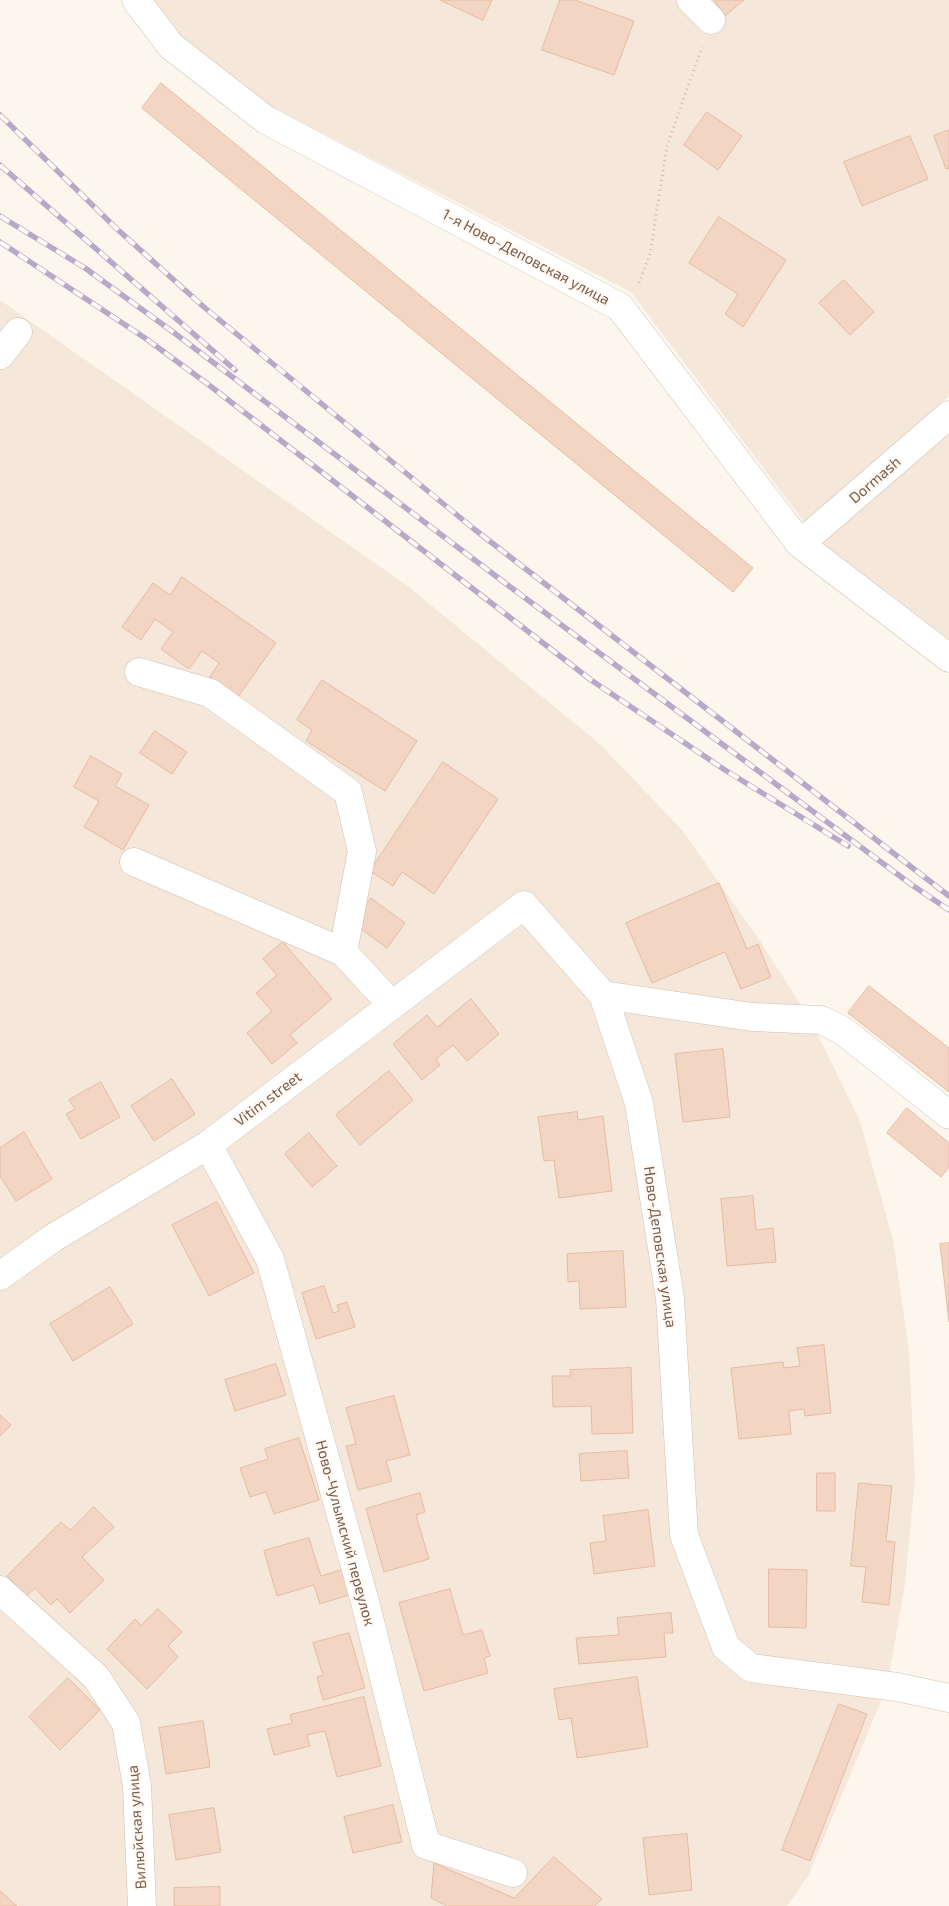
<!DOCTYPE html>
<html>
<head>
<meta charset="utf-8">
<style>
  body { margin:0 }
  canvas { display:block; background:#fdf6ec }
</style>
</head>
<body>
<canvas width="949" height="1906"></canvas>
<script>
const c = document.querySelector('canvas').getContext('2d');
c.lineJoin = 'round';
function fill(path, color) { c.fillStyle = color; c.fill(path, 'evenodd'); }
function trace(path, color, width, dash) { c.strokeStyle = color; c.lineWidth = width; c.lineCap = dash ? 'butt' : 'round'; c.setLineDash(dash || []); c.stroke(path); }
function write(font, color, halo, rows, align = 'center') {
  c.font = font + ' "Exo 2",sans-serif'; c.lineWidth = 5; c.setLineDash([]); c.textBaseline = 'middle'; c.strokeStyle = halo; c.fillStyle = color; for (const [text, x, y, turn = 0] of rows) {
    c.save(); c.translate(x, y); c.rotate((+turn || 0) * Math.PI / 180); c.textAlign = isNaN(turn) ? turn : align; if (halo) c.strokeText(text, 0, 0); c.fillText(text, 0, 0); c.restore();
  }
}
const residential = new Path2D(`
  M150 0H949V396L804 522 631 292 274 108 183 44Z
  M0 300 409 587 601 745 682 830 760 941 810 1019 860 1121 893 1240 909 1350 915 1480 905 1584 887 1687 808 1876 787 1906H17L0 1891Z
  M949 434V643L819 545Z`);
const building = new Path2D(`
  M440 0H492L483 20Z
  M560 0H575L634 21 614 75 542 50Z
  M714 0H744L726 15Z
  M161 83 753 568 733 592 142 108Z
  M707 112 742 136 718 170 684 145Z
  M949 130V168L946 169 934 136Z
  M910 136 928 179 862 206 844 162Z
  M719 217 786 260 743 327 725 314 738 294 689 263Z
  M844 280 874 312 850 335 819 303Z
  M182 577 276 643 238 697 210 677 219 663 202 651 189 669 161 649 173 632 155 619 141 640 122 627 153 583 170 595Z
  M322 680 417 741 385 791 306 741 312 730 297 720Z
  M155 731 187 752 172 774 140 753Z
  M91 756 122 774 115 786 149 805 123 850 84 827 99 801 74 787Z
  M443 762 498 799 434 894 402 872 393 886 370 871Z
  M719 883 747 949 758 944 771 977 741 989 725 952 652 983 626 923Z
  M371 898 405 923 387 948 353 923Z
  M283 942 332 999 290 1035 297 1043 272 1064 247 1033 272 1011 256 993 277 975 263 959Z
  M869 986 949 1048V1092L848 1013Z
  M471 999 499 1034 467 1061 453 1045 436 1059 440 1065 422 1080 393 1044 427 1015 437 1027Z
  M723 1049 730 1117 683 1122 675 1054Z
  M389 1071 413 1100 360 1145 336 1115Z
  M172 1079 195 1114 154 1141 131 1106Z
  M101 1082 120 1117 81 1139 66 1114 75 1109 69 1100Z
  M907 1108 949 1143V1167L941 1177 887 1133Z
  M577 1112 578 1120 603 1116 612 1191 559 1198 554 1160 544 1161 538 1117Z
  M24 1132 52 1179 16 1201 0 1176V1148Z
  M309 1133 337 1166 312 1187 285 1154Z
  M753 1196 756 1230 773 1228 776 1262 727 1266 721 1199Z
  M217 1202 254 1273 209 1296 172 1225Z
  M949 1243V1322L940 1244Z
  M623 1251 626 1307 580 1309 579 1281 568 1282 567 1254Z
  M324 1286 333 1313 339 1311 337 1305 347 1302 355 1327 316 1339 302 1293Z
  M110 1287 133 1324 73 1361 50 1324Z
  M824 1345 831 1413 805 1416 804 1409 789 1411 791 1434 739 1439 731 1368 783 1362 784 1368 800 1366 797 1348Z
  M276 1364 286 1395 235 1411 225 1380Z
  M631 1368 633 1433 592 1434 591 1406 553 1407 552 1376H571L570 1370Z
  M394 1396 410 1455 386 1461 392 1481 358 1490 346 1446 356 1444 346 1408Z
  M0 1415 11 1425 0 1436Z
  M299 1438 319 1500 274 1514 266 1492 250 1497 240 1468 268 1459 265 1449Z
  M627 1451 629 1478 581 1481 579 1454Z
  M817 1473H835V1511H817Z
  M859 1483 892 1486 886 1541 895 1542 889 1605 862 1602 866 1567 851 1566Z
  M420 1493 425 1512 416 1515 429 1559 384 1572 366 1509Z
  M94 1507 114 1527 82 1557 104 1580 70 1613 57 1599 51 1605 35 1588 27 1596 7 1576 61 1522 70 1530Z
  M648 1510 655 1566 594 1574 590 1543 606 1541 603 1516Z
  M309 1538 321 1576 344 1569 352 1594 320 1604 314 1585 277 1596 264 1551Z
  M769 1569 807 1570 806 1628 769 1627Z
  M450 1589 463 1635 482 1630 490 1656 484 1658 488 1673 424 1691 399 1603Z
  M158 1609 182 1632 168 1646 178 1657 147 1689 107 1649 135 1619 141 1625Z
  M671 1613 673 1633H664L666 1657 579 1664 576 1638 619 1635 617 1618Z
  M349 1633 365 1688 323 1700 317 1677 323 1675 313 1643Z
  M637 1677 648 1747 577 1758 571 1718 559 1720 554 1689Z
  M68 1678 100 1710 60 1750 29 1717Z
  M364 1697 381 1766 337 1777 325 1731 307 1735 310 1746 274 1755 267 1729 292 1723 290 1715Z
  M839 1704 867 1714 810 1861 782 1850Z
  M203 1721 210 1767 166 1774 159 1728Z
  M393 1805 402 1842 353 1853 344 1817Z
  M214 1808 221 1852 176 1860 169 1815Z
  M687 1834 692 1890 649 1895 643 1838Z
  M554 1857 602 1899 595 1906H447L431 1898 434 1863 514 1898Z
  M220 1887V1906H174V1888Z
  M0 1891 17 1906H0Z`);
const path = new Path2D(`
  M639 283 650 254 667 146 702 47`);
const minor = new Path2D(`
  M136 0 171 46 266 120 620 307 800 544 949 658
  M691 0 711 20
  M0 355 18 332
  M800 544 949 415
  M139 672 210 693 348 792 362 851 343 952
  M134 862 343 952 392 1005
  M603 995 752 1017 821 1020 842 1030 949 1115
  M208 1145 270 1259 365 1602 426 1845 513 1873
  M0 1276 53 1238 208 1145 524 905 603 995 639 1103 670 1298 684 1535 726 1647 751 1668 897 1687 949 1698
  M0 1590 96 1677 126 1723 137 1786 142 1906`);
const rail = new Path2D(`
  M0 115 117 229 205 308 474 529 949 896
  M0 165 235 370
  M0 216 85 268 173 332 509 586 912 885 949 910
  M0 242 145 338 205 382 591 680 725 770 848 846`);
const streetNames = [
  ["1-я Ново-Деповская улица",526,257,28],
  ["Dormash",875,480,-41],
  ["Vitim street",268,1099,-37],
  ["Ново-Деповская улица",660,1247,82],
  ["Ново-Чулымский переулок",345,1533,75],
  ["Вилюйская улица",137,1827,-94]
];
fill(residential, '#f5e8da');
fill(building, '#f3d5c3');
trace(building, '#e6bba3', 1);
trace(minor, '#d1beb0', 29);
trace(path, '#d9b8a5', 3, [1, 4]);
trace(minor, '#fff', 28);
trace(rail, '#b9a8c9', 5.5);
trace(rail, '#fffaf3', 4, [11]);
write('15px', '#7a5c4d', '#fffaf3', streetNames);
</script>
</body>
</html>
